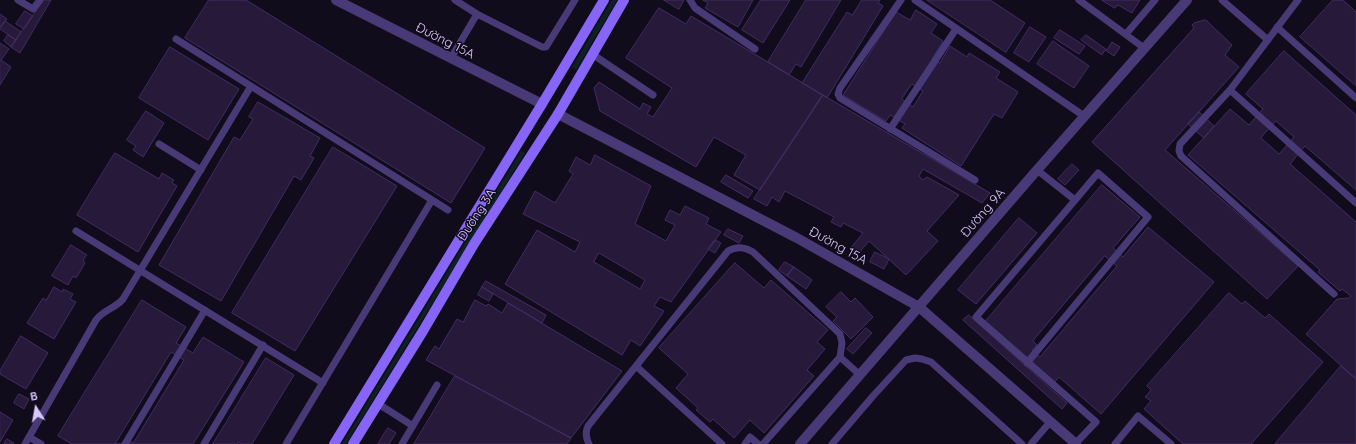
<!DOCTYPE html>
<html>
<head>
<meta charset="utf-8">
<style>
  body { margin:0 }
  #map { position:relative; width:1356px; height:444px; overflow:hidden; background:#110c1b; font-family:Quicksand,sans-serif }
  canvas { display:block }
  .north { position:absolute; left:16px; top:388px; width:40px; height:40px; -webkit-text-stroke:3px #110c1b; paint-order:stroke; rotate:349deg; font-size:11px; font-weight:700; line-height:16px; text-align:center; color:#d9c8fc }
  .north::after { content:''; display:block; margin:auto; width:14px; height:18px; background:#d9c8fc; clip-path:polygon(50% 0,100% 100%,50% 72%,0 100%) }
</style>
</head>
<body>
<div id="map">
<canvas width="1356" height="444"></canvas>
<div class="north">B</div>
</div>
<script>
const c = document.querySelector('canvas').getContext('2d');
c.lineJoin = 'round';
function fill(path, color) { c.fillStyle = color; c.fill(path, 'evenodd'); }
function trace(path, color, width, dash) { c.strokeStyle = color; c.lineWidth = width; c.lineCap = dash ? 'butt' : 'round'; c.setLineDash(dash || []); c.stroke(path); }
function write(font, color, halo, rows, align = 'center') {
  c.font = font + ' Quicksand,sans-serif'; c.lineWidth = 3; c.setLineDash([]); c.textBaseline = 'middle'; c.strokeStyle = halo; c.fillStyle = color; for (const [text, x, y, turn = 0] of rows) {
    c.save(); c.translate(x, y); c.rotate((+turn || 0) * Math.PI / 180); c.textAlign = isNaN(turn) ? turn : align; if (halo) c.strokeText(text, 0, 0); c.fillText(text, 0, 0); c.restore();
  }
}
const green = new Path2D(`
  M612 0H617L576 70 572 67Z
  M521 151 525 153 346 444H342Z`);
const building = new Path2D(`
  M44 0H51L20 53 11 47Z
  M209 0H246L485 148 451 203 185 38Z
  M664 0H684L679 9Z
  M703 0H753L738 27 705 8 708 3Z
  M761 0H790L763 43 742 30Z
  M806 0H841L801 67 796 64 789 75 768 62Z
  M862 0H880L878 3 883 6 827 98 802 83 847 12 852 15Z
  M927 0H990L1025 23 1006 52Z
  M1102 0H1140L1132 13 1118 5 1115 8Z
  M1333 0H1343L1356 12V86L1300 37Z
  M659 8 686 24 691 16 823 95 760 190 734 175 746 155 714 137 696 167 600 111 594 88 599 82 640 109 643 103 651 107 647 114 653 117 672 88 626 58Z
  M916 10 937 24 931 33 943 41 932 59 940 63 950 46 967 57 969 53 1000 72 996 78 1018 92 1002 118 994 114 961 166 902 128 905 124 890 115 886 121 843 95 896 12 910 20ZM912 84 923 91 913 107 902 99Z
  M25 11 33 16 24 29 16 24Z
  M0 14 7 19 0 28Z
  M1206 20 1232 45 1225 55 1239 67 1165 150 1298 266 1267 299 1092 142 1194 28 1192 25 1194 23Z
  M5 21 21 32 16 40 0 29Z
  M1030 27 1046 37 1029 62 1014 53Z
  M1060 30 1085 46 1079 54 1054 38Z
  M8 35 16 40 11 47 4 41Z
  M1086 35 1107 50 1112 42 1120 47 1114 56 1105 50 1102 55 1081 40Z
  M1053 41 1089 66 1074 88 1037 64Z
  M0 43 9 49 1 60 11 67 0 85Z
  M170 47 239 89 208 140 139 98Z
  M1284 51 1356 115V190L1305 146 1290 164 1356 222V379L1306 334 1337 299 1349 298 1351 296 1342 289 1340 291 1318 272 1320 270 1188 155 1230 109 1249 125 1263 109 1246 94ZM1276 121 1294 137 1279 154 1261 138Z
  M823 95 990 193 982 203 923 169 919 176 923 180 927 177 959 195 927 231 938 241 906 275 869 241 857 255 850 249 863 233 843 223 841 227 831 222 834 217 785 191 779 202 772 197 767 206 754 199Z
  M258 102 320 138 310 156 314 158 301 180 294 176 221 301 159 265 234 137 240 140 253 119 249 117Z
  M146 111 164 123 143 157 133 150 136 146 127 140Z
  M1199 112 1214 126 1204 138 1188 124Z
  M333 147 397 186 295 351 232 313Z
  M115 153 159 179 162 173 174 180 172 183 177 186 138 252 77 215Z
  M595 155 651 186 635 224 666 241 675 225 665 220 670 210 680 215 685 206 709 218 706 224 721 232 671 302 660 297 654 306 664 311 640 346 631 340 622 355 505 284 537 230 575 252 580 242 523 214 535 191 555 203 573 174 569 171 576 157 590 165ZM599 253 645 280 640 289 594 262Z
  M1072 164 1079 170 1065 185 1058 179Z
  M726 175 753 191 748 198 721 182Z
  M1102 185 1140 217 1113 248 1123 257 1148 227 1214 282 1101 414 1059 377 1055 382 985 322ZM1105 256 1117 266 1040 357 1032 350 1037 345 1033 341Z
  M1019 218 1037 233 976 304 958 290Z
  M728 229 743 236 739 243 724 235Z
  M715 240 721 243 715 253 708 249Z
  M71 245 87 255 83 260 85 263 76 278 73 276 68 285 52 276Z
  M875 252 889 259 884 269 870 262Z
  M785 262 794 267 787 276 779 270Z
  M735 263 764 288 771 280 828 330 817 342 825 349 807 370 814 376 764 433 750 420 734 438 713 419 710 422 696 410 698 408 676 388 688 374 659 348Z
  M794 267 812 280 806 289 787 276Z
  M486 281 546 315 542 323 482 287Z
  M54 287 62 292 63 289 73 294 70 299 76 302 54 339 27 323 43 298 46 300Z
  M482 287 493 294 489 301 478 295Z
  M841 292 851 302 855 298 873 317 851 339 833 321 837 317 826 307Z
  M1229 293 1242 304 1245 301 1265 318 1269 314 1323 362 1251 444H1183L1144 409 1151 401 1145 397 1151 390 1147 386Z
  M142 300 186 327 176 343 193 353 203 337 244 362 193 444H116L134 442 184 360 171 352 115 444H72L58 436Z
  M475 300 486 306 488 304 502 313 508 303 622 371 571 438 426 360 435 346 439 349 457 319 463 322Z
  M969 315 1067 403 1062 409 963 320Z
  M866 328 872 333 853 354 847 349Z
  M21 336 48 353 26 389 0 374V371Z
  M266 358 294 375 252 444H242L238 442 237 444H213Z
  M1341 366 1356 379V444H1275Z
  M455 376 571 438 567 444H414Z
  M19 394 29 399 24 409 14 403Z
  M0 412 13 420 0 442Z
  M388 428 396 433 389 444H378Z
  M7 439 14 443 13 444H4Z`);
const lane = new Path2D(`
  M18 0 33 9 40 0
  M690 0 695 8 755 49
  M901 0 840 88 838 94 840 98 975 180
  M915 0 1084 116
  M1079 0 1144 48
  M1222 0 1268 40
  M1298 0 1230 90 1180 144 1179 151 1181 156 1334 294
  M477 14 542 47H546L575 0
  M1277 27 1356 98
  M1126 34 1155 0
  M176 39 448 210
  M592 54 653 95
  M451 58 477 14 455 0
  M1230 90 1356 203
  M890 129 956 29
  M159 144 201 170
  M1037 170 1075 200
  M76 231 323 383
  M1027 363 1148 217 1098 173 976 317 1096 422 1075 444
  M636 366 722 444
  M377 403 413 426
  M29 437 41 444
  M25 444 96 320C103 310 116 308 123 299L251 86
  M125 444 205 310
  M204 444 263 345
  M286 444 432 200
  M402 444 437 385
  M589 444C586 438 585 432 588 426L728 251C737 246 744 247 753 252L840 334 842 343 840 357 860 375
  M745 444 750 437 758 444
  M763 444 840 357
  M832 444 873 396 906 360 915 358 922 359 931 362 1022 444
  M1031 444 1051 421
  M1115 444 1138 416 1171 444`);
const street = new Path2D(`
  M336 0 542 104
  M558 114 797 238 919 307 1076 444
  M800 444 1037 170 1187 0`);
const secondary = new Path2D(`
  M334 444 542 104 604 0
  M353 444 423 331 474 244 558 114 624 0`);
const streetNames = [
  ["Đường 15A",445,41,27],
  ["Đường 9A",983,213,-49],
  ["Đường 3A",477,215,-57],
  ["Đường 15A",838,246,29]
];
fill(green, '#0f2024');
fill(building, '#27193a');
trace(building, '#432c65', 1);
trace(lane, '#483977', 7);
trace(street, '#483977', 10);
trace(secondary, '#8765f6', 10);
write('13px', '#d9c8fc', '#110c1b', streetNames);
</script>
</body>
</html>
